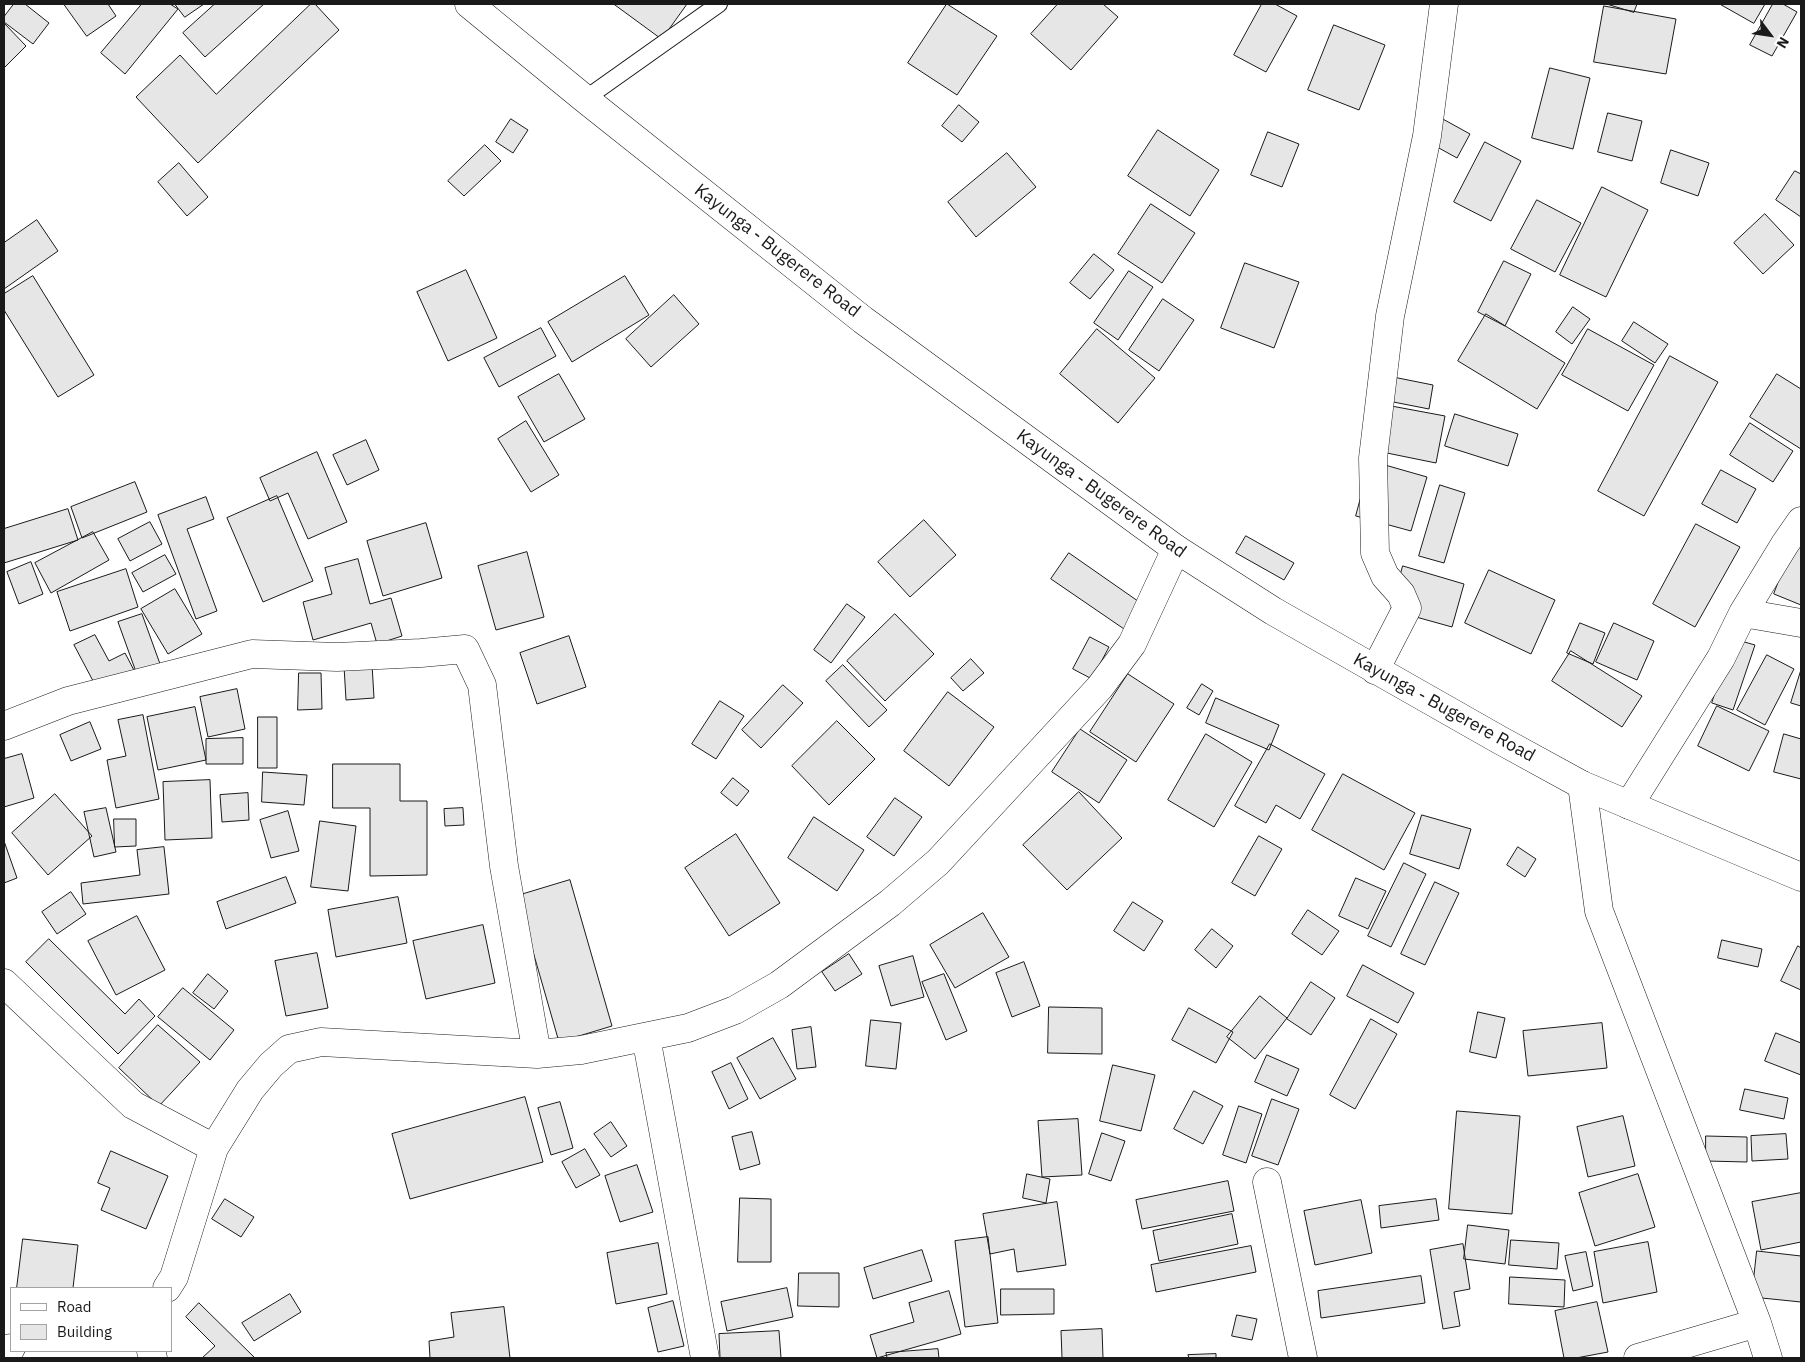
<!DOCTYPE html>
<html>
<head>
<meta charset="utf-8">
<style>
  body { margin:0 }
  #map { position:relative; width:1805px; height:1362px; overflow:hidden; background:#fff; font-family:"IBM Plex Sans",sans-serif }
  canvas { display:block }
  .frame { position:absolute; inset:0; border:5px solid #1a1a1a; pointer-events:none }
  .legend { position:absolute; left:10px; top:1287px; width:162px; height:65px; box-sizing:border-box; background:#fff; border:1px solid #a3a3a3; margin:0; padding:6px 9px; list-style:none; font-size:15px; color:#1a1a1a }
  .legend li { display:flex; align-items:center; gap:10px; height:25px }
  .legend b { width:25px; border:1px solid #a3a3a3 }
  .north { position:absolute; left:1745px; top:10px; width:50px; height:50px; -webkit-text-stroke:4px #fff; paint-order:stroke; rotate:121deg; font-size:14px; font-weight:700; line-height:20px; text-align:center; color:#1a1a1a }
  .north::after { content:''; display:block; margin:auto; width:18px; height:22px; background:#1a1a1a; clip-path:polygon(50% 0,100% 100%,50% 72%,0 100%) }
</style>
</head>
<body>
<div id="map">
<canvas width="1805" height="1362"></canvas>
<div class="frame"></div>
<ul class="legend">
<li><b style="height:6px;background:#fff"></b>Road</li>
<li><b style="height:14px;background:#e6e6e6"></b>Building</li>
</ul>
<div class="north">N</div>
</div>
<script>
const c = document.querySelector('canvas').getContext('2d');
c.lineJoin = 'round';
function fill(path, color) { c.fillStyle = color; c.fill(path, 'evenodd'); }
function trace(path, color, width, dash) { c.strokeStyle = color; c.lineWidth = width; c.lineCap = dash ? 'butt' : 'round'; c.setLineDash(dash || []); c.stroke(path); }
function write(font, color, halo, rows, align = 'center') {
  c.font = font + ' "IBM Plex Sans",sans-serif'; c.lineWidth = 4; c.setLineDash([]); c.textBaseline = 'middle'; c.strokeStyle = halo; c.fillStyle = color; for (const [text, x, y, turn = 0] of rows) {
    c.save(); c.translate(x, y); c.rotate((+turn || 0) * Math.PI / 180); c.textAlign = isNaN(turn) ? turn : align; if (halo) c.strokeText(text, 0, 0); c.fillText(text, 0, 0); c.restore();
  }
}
const building = new Path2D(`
  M14 4H25L49 23 33 44 4 22V17Z
  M64 4H108L116 16 87 36Z
  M142 4H170L178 9 125 74 101 53Z
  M175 4H204L185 17Z
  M215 4H264L205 57 183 33Z
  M311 4H315L339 30 198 163 136 97 180 55 216 94Z
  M614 4H687L662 39Z
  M947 4 997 36 957 95 908 63Z
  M1058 4H1103L1118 17 1071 70 1031 34Z
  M1262 4H1275L1297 16 1266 72 1234 55Z
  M1607 4H1637L1634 12Z
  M1720 4H1765L1754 23Z
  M1773 4H1783L1797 12 1772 56 1750 45Z
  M1604 6 1676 19 1666 74 1594 62Z
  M4 23 26 46 4 68Z
  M1334 25 1385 45 1359 110 1308 90Z
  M1550 68 1590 78 1573 149 1532 138Z
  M959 105 979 122 962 142 942 126Z
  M1608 113 1642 121 1632 161 1598 152Z
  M1441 118 1470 134 1457 158 1428 142Z
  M511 119 528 130 513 153 496 142Z
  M1158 130 1219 170 1190 216 1128 176Z
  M1268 132 1299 144 1282 187 1251 175Z
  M1485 142 1521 161 1491 221 1454 202Z
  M485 145 501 161 464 196 448 181Z
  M1671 150 1709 163 1698 196 1661 183Z
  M1007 153 1036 187 976 237 948 202Z
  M179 163 208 197 187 216 158 182Z
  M1795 171 1801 174V217L1776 200Z
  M1602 187 1648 210 1606 297 1560 275Z
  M1537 200 1581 223 1555 272 1511 249Z
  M1151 204 1195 233 1162 283 1118 254Z
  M1765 214 1794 245 1763 274 1734 243Z
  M37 220 58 251 4 289V243Z
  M1094 254 1114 270 1090 299 1070 283Z
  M1504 261 1531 274 1505 326 1478 312Z
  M1245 263 1299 282 1274 348 1221 328Z
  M466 270 497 338 448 361 417 292Z
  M1129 271 1153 287 1118 340 1094 323Z
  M33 276 94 375 58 397 4 310V294Z
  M625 276 649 315 572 362 548 322Z
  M674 295 699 324 651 367 626 339Z
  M1163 299 1194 320 1159 371 1129 350Z
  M1573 307 1590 319 1572 344 1556 332Z
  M1486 314 1565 363 1537 409 1458 361Z
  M1634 322 1668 344 1655 363 1622 341Z
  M541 328 556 356 499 387 484 358Z
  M1097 329 1155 378 1118 423 1060 374Z
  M1588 329 1654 365 1628 411 1562 375Z
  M1670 356 1718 382 1644 516 1598 491Z
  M559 374 585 419 544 442 518 397Z
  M1777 374 1801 389V449L1750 417Z
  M1383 375 1433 385 1429 409 1378 399Z
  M1386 405 1445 416 1436 463 1377 451Z
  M1455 414 1518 434 1508 466 1445 446Z
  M526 421 559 475 531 492 498 439Z
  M1750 423 1793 451 1773 482 1730 455Z
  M366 440 379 470 347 485 333 455Z
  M317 452 347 522 308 539 288 493 270 501 260 478Z
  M1371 461 1427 477 1411 531 1356 516Z
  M1721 470 1756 489 1737 523 1702 504Z
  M135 482 147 512 82 538 71 507Z
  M1440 485 1465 493 1444 563 1419 556Z
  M277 496 313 581 263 602 227 518Z
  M206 497 214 519 187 529 217 611 196 619 158 515Z
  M68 509 78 540 4 563V529Z
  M924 520 956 555 910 597 878 562Z
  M150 522 162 544 130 561 118 539Z
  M426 523 442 578 383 596 367 541Z
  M1696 524 1740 547 1695 627 1653 604Z
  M1800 526H1801V605L1774 594Z
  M93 532 109 560 51 593 35 563Z
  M1246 536 1294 563 1284 580 1236 553Z
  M527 552 544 617 496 630 478 566Z
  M1069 553 1145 606 1127 631 1051 579Z
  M165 555 176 574 143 592 132 573Z
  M358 559 370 604 391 598 402 636 377 644 371 623 313 640 303 602 332 594 325 568Z
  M31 562 43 594 19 604 7 572Z
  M1403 566 1464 584 1452 627 1391 610Z
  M126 569 138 607 70 631 57 592Z
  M1489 570 1555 600 1531 654 1465 623Z
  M175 589 202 634 168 654 141 609Z
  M847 604 865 617 831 663 814 650Z
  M142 614 164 675 140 683 118 622Z
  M895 614 934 654 885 701 847 661Z
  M1580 623 1605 633 1593 664 1567 653Z
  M1614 623 1654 641 1637 680 1596 662Z
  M95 635 109 661 125 653 137 676 101 696 74 645Z
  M569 636 586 687 537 704 520 653Z
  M1090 637 1109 647 1092 679 1073 669Z
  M1734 639 1755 645 1733 710 1712 703Z
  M1571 651 1642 696 1622 727 1552 681Z
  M1767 655 1794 669 1765 725 1737 710Z
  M971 659 984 673 963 691 951 678Z
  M372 664 374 698 346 700 344 666Z
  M843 665 887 710 869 727 826 681Z
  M1801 670V706L1791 703Z
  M299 673H321L322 709 298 710Z
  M1128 674 1174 704 1136 762 1090 732Z
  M1202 684 1213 691 1199 715 1187 708Z
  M783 685 803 703 761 748 742 730Z
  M237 689 245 729 208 737 200 697Z
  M948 692 994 727 949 786 904 751Z
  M1216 698 1279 725 1269 750 1206 723Z
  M720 701 744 716 716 759 692 744Z
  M1717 706 1769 731 1749 771 1698 746Z
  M195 707 206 760 158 770 147 717Z
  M143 715 159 799 116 808 107 760 126 756 118 720Z
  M258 717H277V768H258Z
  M837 721 875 759 829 805 792 766Z
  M90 722 101 749 71 761 60 735Z
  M1080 729 1127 760 1099 803 1052 772Z
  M1206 734 1252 762 1214 827 1168 800Z
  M1784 734 1801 739V779L1774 772Z
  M243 738V764H206V739Z
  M1270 744 1325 774 1300 819 1276 805 1266 823 1235 806Z
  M22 754 34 798 4 807V759Z
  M333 764H400V801H427V875L370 876V808H333Z
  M263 772 307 775 304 805 262 802Z
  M1343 774 1415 813 1384 870 1312 830Z
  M733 778 749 791 737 806 721 793Z
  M210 780 212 838 165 840 163 782Z
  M1079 792 1122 838 1067 890 1023 845Z
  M248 793 249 820 222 822 220 795Z
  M55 794 92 836 48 875 12 833Z
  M895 798 922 817 894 856 867 837Z
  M106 808 116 852 94 857 84 812Z
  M463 808 464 825 445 826 444 809Z
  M288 811 299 851 271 858 260 820Z
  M1422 815 1471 829 1459 869 1410 854Z
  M814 817 864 850 837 891 788 858Z
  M114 819H136V846L115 847Z
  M320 821 356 826 348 891 311 887Z
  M736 834 780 903 729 936 685 868Z
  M1259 836 1282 849 1255 896 1232 883Z
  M4 841 17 878 4 883Z
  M164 847 169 894 83 904 81 883 140 875 137 850Z
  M1518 847 1536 859 1525 877 1507 865Z
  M1404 863 1426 874 1391 947 1368 936Z
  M286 877 296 903 226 929 217 902Z
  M1356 878 1386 891 1368 929 1339 916Z
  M570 880 612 1026 559 1042 517 896Z
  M1435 882 1459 893 1425 965 1401 954Z
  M71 892 86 914 57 934 42 912Z
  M398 897 407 943 336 957 328 910Z
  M1133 902 1163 921 1144 951 1114 931Z
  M1308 910 1339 931 1322 955 1292 934Z
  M983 913 1009 957 955 988 930 945Z
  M137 916 165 970 116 995 88 941Z
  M483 925 495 983 426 999 413 941Z
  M1212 929 1233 946 1216 968 1195 950Z
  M49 939 125 1014 139 999 155 1016 118 1054 26 962Z
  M1722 940 1762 949 1758 967 1718 958Z
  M1798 946 1801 948V990L1781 981Z
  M317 953 328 1008 286 1016 275 961Z
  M849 954 862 974 835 991 822 972Z
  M913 956 924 997 891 1006 879 966Z
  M1024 962 1040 1006 1012 1017 996 973Z
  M1363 965 1414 993 1398 1023 1347 996Z
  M208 974 228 991 214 1009 193 993Z
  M944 974 967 1031 946 1040 922 982Z
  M1311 982 1335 998 1311 1035 1287 1019Z
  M183 988 234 1030 210 1060 158 1017Z
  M1260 996 1287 1018 1255 1059 1227 1037Z
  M1049 1007 1102 1008V1054L1048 1053Z
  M1189 1008 1233 1032 1216 1063 1172 1040Z
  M1478 1012 1505 1018 1496 1058 1470 1052Z
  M1371 1019 1397 1034 1355 1109 1330 1095Z
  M871 1020 901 1023 896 1069 866 1066Z
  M1602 1023 1607 1068 1528 1076 1523 1031Z
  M158 1025 200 1062 159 1106 119 1068Z
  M811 1027 816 1067 797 1069 792 1030Z
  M1776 1033 1801 1043V1075L1765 1061Z
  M773 1038 796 1079 760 1099 737 1058Z
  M1267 1055 1299 1069 1287 1096 1255 1082Z
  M731 1063 748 1099 729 1109 712 1072Z
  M1113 1065 1155 1075 1141 1131 1100 1121Z
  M1745 1089 1788 1098 1784 1119 1740 1110Z
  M1194 1091 1223 1106 1203 1144 1174 1129Z
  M525 1097 543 1162 410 1199 392 1134Z
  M1272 1099 1299 1109 1278 1165 1252 1156Z
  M560 1102 573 1148 551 1155 538 1108Z
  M1239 1106 1262 1114 1246 1163 1223 1155Z
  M1457 1111 1520 1116 1512 1214 1449 1209Z
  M1623 1116 1635 1166 1588 1177 1577 1127Z
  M1078 1119 1082 1175 1042 1177 1038 1121Z
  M611 1122 627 1146 611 1157 594 1134Z
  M752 1132 760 1164 740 1170 732 1137Z
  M1102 1133 1125 1141 1111 1181 1089 1174Z
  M1786 1134 1788 1159 1752 1161 1751 1136Z
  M1706 1136 1747 1137V1162L1706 1161Z
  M585 1149 600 1175 576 1188 562 1162Z
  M111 1151 168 1176 146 1229 101 1210 110 1188 98 1183Z
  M637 1165 653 1212 620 1222 605 1176Z
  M1027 1174 1050 1179 1046 1203 1023 1198Z
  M1638 1174 1655 1227 1595 1246 1579 1193Z
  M1228 1181 1234 1211 1142 1229 1136 1200Z
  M1801 1193V1242L1761 1250 1752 1202Z
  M740 1198 771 1199V1262H738Z
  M225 1199 254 1217 241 1237 212 1219Z
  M1436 1199 1439 1220 1381 1228 1379 1206Z
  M1361 1200 1372 1253 1315 1265 1304 1211Z
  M1057 1202 1066 1265 1017 1272 1014 1249 990 1254 983 1214Z
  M1232 1214 1238 1244 1159 1261 1153 1231Z
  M1468 1225 1509 1230 1505 1264 1464 1259Z
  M988 1237 998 1323 965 1327 955 1241Z
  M23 1239 78 1245 73 1288H17Z
  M1511 1240 1559 1243 1557 1269 1509 1265Z
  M1648 1242 1657 1292 1603 1303 1594 1252Z
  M658 1243 667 1294 616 1304 607 1253Z
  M1463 1244 1470 1289 1454 1292 1460 1326 1443 1329 1430 1250Z
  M1251 1246 1256 1272 1156 1292 1151 1265Z
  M922 1250 932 1281 873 1299 864 1268Z
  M1757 1251 1801 1256V1302L1752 1297Z
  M1586 1252 1593 1286 1573 1291 1565 1256Z
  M799 1273H839V1307L798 1306Z
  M1421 1276 1425 1303 1321 1318 1318 1291Z
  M1510 1277 1565 1280 1564 1307 1509 1304Z
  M787 1288 793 1317 727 1331 721 1302Z
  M1001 1289H1054V1314L1001 1315Z
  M949 1291 961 1334 877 1358 870 1335 914 1322 909 1303Z
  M290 1294 301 1312 254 1341 242 1323Z
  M673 1301 684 1346 658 1352 648 1308Z
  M1597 1302 1608 1352 1576 1358H1564L1555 1311Z
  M199 1303 255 1358H202L215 1346 186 1317Z
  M504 1307 510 1358H430L429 1341 454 1337 451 1313Z
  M1237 1315 1257 1319 1252 1340 1232 1336Z
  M1102 1329 1103 1358H1062L1061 1331Z
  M779 1331 781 1358H720L719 1334Z
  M938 1349 939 1358H887L886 1353Z
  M1216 1354V1358H1189L1188 1355Z`);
const service = new Path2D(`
  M585 99 719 4`);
const minor = new Path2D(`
  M1743 613 1801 623
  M1375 670 1407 608 1401 594 1385 576 1375 553 1373 458 1390 316 1427 136 1444 4
  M4 726 68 701 252 654 337 657 421 653 465 649 482 685 504 866 537 1054
  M1582 785 1599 911 1757 1323 1768 1358
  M1629 805 1721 658 1743 613 1785 544 1801 521
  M4 983 133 1105 214 1148
  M646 1037 705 1358
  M1267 1182 1303 1358
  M167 1288 174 1277 214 1148 250 1090 271 1065 289 1049 321 1042 537 1054 581 1050 688 1028 735 1010 779 985 890 903 938 862 1100 687 1132 644 1176 549
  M4 1350 11 1348
  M151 1351 153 1358
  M1638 1358 1757 1323`);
const primary = new Path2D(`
  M469 4 585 99 863 320 1176 549 1273 611 1498 739 1582 785 1801 877`);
const streetNames = [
  ["Kayunga - Bugerere Road",777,251,38],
  ["Kayunga - Bugerere Road",1101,494,36],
  ["Kayunga - Bugerere Road",1444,708,29]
];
fill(building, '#e6e6e6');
trace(building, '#1a1a1a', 1);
trace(service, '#1a1a1a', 18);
trace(minor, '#1a1a1a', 29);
trace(primary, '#1a1a1a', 29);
trace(service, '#fff', 16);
trace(minor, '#fff', 28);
trace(primary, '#fff', 28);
write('18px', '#1a1a1a', '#fff', streetNames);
</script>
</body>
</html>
